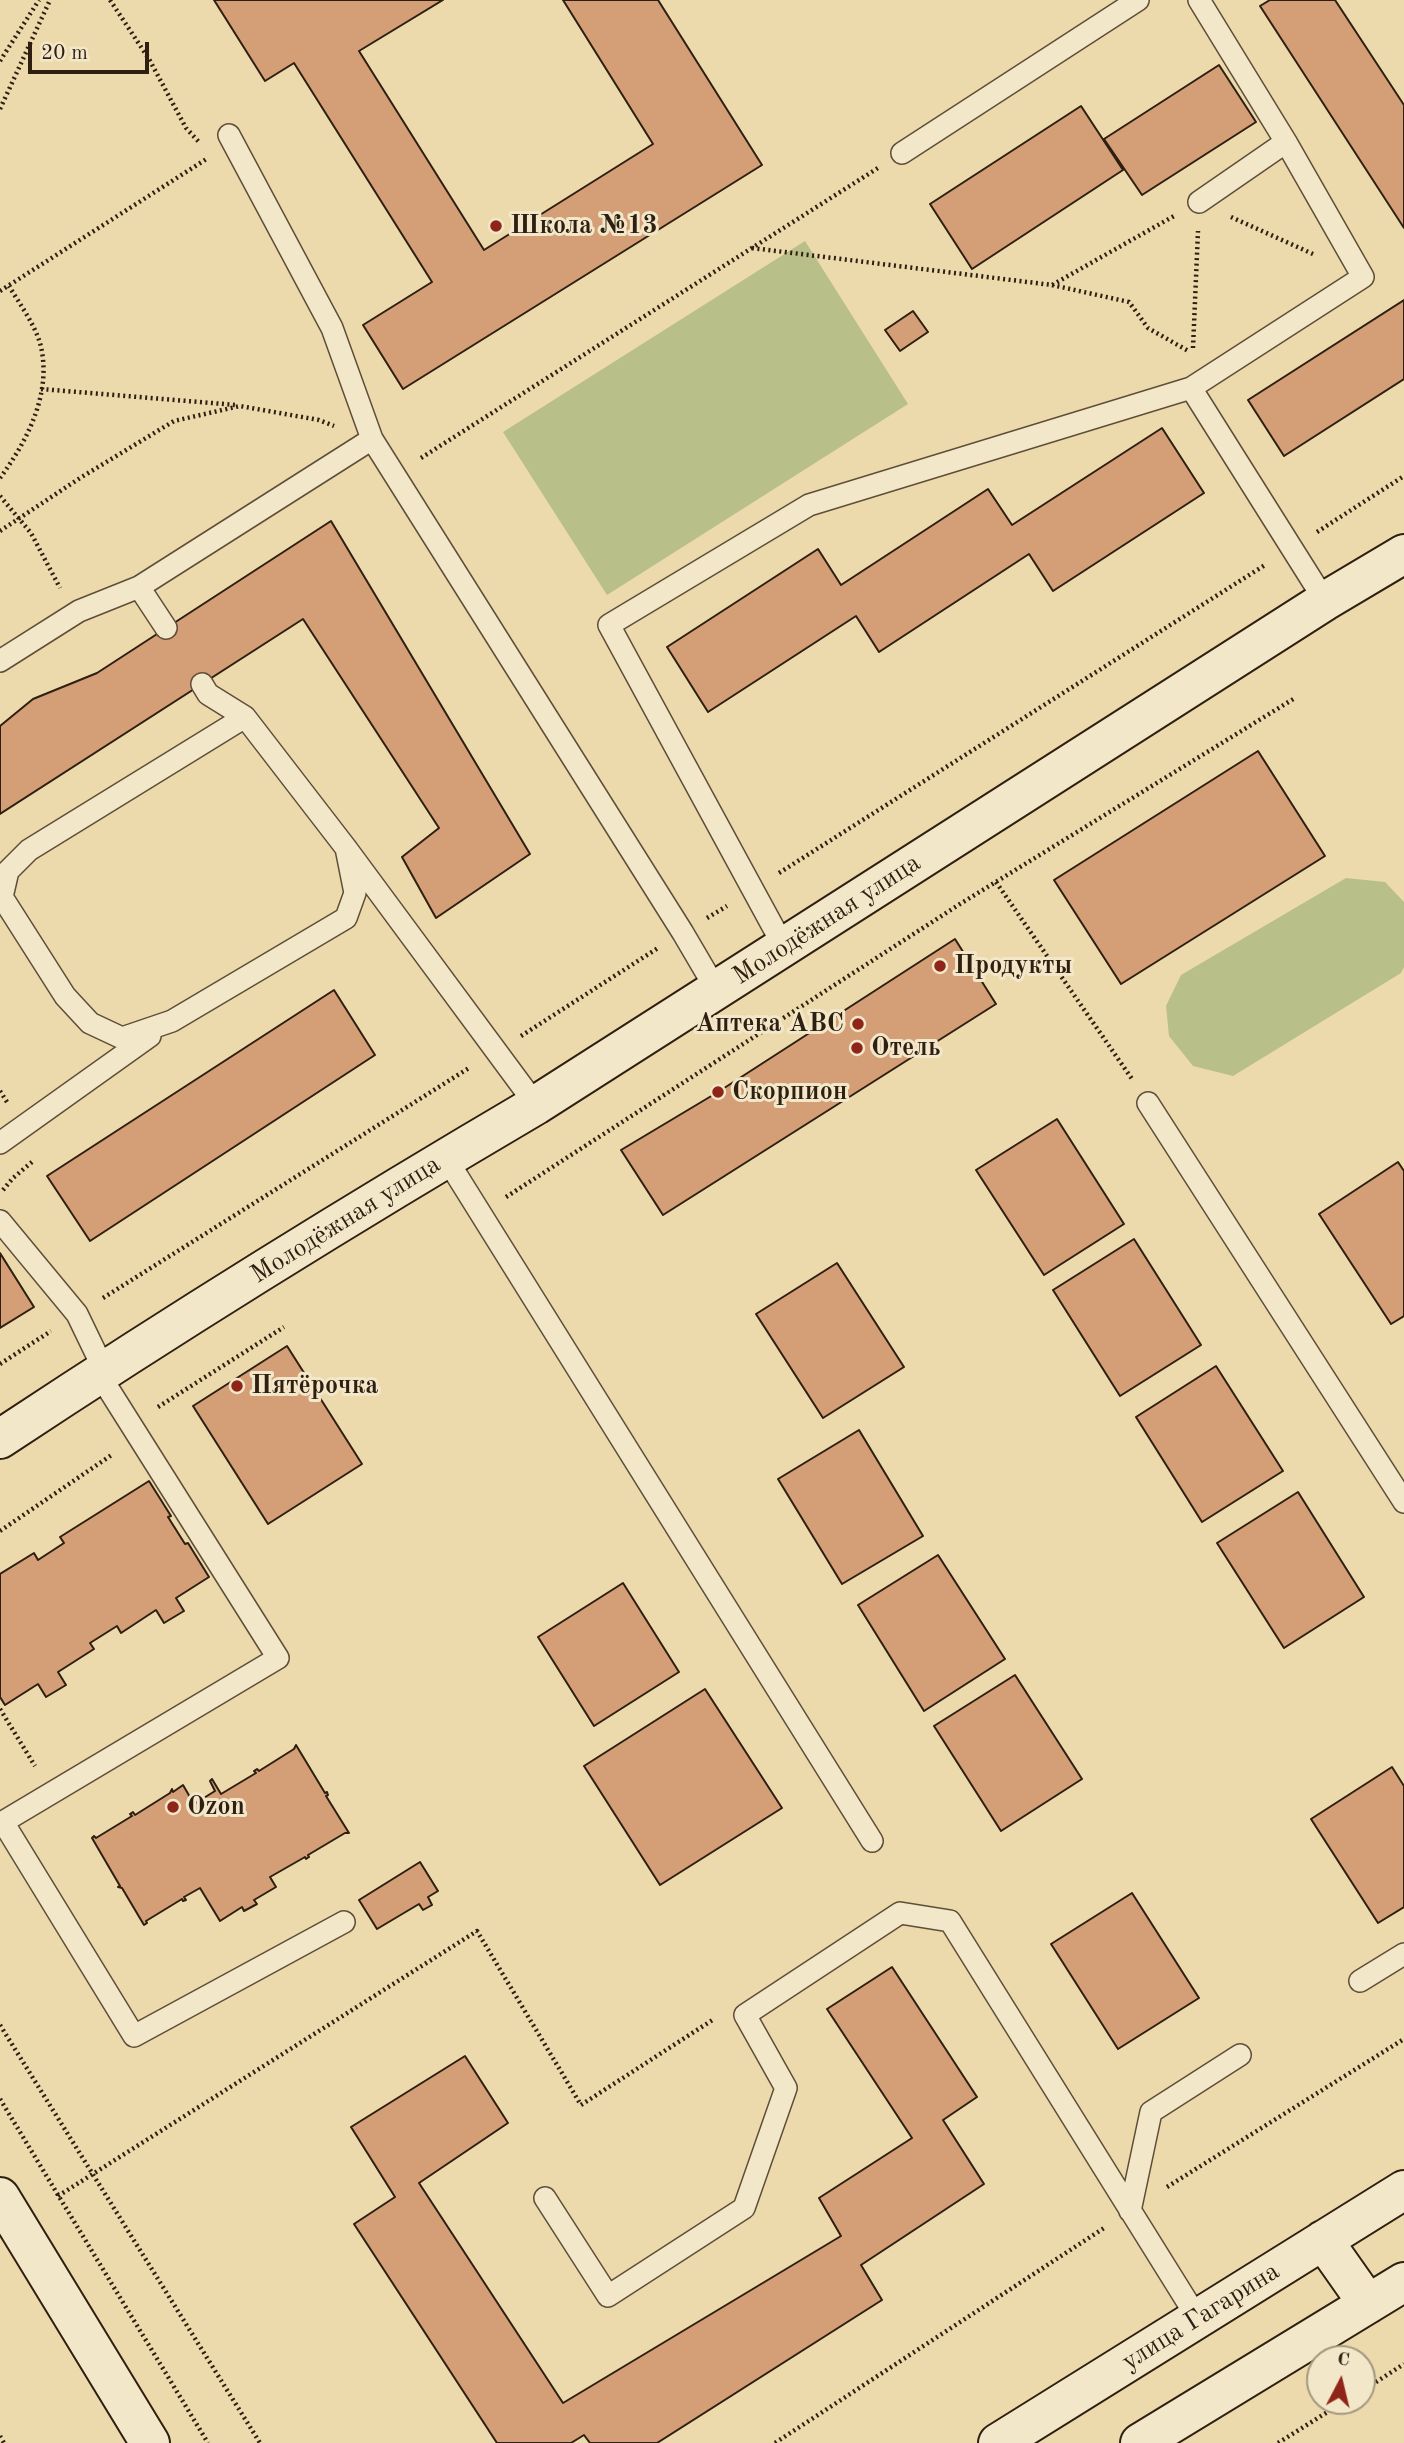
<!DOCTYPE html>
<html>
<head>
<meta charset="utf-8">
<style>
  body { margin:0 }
  #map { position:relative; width:1404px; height:2443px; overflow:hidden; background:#ecdaad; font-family:"Old Standard TT",serif }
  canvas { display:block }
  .north { position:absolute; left:1306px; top:2345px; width:70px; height:70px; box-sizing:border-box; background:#f3e7ca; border:2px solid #a49780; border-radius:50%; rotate:7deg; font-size:19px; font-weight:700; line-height:28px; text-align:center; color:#2e1f11 }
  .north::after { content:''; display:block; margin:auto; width:24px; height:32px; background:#8f2418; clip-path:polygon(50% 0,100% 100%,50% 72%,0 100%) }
  .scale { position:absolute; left:28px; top:42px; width:121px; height:32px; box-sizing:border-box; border:4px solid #2e1f11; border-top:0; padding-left:9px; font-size:21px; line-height:24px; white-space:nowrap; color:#2e1f11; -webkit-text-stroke:5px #f3e7ca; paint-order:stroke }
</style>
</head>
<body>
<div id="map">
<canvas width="1404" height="2443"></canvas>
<div class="north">С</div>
<div class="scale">20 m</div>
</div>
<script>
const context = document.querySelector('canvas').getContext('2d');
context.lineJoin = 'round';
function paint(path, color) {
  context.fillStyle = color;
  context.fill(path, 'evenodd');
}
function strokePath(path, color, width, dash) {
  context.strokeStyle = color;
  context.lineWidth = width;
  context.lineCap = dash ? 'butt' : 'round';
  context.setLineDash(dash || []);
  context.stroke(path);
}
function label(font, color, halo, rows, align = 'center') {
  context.font = font + ' "Old Standard TT",serif';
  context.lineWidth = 6;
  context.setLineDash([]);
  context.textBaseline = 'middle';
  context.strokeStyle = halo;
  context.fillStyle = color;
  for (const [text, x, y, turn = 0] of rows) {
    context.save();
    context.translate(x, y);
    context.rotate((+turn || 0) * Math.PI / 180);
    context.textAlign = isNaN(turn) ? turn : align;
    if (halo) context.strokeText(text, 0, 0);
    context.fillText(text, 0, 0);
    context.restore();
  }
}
const green = new Path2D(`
  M805,241L908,404L607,595L503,432Z
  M1346,878L1385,882L1404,902V967L1401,973L1233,1076L1193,1066L1169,1036L1166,1006L1181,975Z`);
const building = new Path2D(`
  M214,0H443L359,51L484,250L653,144L563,0H658L762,165L403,389L363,325L432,282L294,63L265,81Z
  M1270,0H1335L1404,105V228L1260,6Z
  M1219,65L1256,122L1142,195L1104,139Z
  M1081,106L1123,170L972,269L930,204Z
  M1404,300V379L1284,456L1248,400Z
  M913,311L928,332L900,351L885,330Z
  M1162,428L1204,493L1053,591L1029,554L879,652L856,616L708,712L667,647L818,549L841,585L988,489L1012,525Z
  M331,521L530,854L436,918L402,857L439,828L303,619L0,814V726L33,699L97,673Z
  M1258,751L1325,856L1121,984L1054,880Z
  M955,939L996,1004L663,1215L621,1150L718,1092Z
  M334,990L375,1055L90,1241L47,1176Z
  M1057,1119L1124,1224L1044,1275L976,1170Z
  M1398,1162L1404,1171V1316L1391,1324L1319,1214Z
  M1134,1239L1201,1345L1120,1396L1053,1290Z
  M0,1253L34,1307L0,1328Z
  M837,1263L904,1367L823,1418L756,1314Z
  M287,1346L362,1464L268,1524L193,1406Z
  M1216,1366L1283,1471L1202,1522L1136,1417Z
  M859,1430L923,1536L842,1584L778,1479Z
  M149,1481L171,1516L168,1517L185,1544L188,1543L209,1577L176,1598L184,1611L164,1623L156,1610L121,1633L117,1626L90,1643L94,1649L58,1672L66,1685L46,1697L38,1684L5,1705L0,1697V1574L34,1553L38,1560L64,1543L60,1537Z
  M1298,1492L1364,1597L1284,1648L1217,1543Z
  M938,1555L1005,1659L924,1711L858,1605Z
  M623,1583L679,1672L594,1726L538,1637Z
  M1015,1675L1082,1779L1001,1831L934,1726Z
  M705,1689L782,1808L660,1885L584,1766Z
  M296,1745L325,1793L327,1792L328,1795L326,1796L349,1833H345L308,1855L309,1857L306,1859L305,1857L270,1877L276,1887L254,1900L257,1904L244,1911L242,1907L220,1921L200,1888L184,1897L186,1900L183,1901L182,1899L146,1921L147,1923L144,1925L122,1888L118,1887L120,1886L92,1838L94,1836L96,1838L132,1816L130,1814L133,1812L135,1815L170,1793L172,1789L173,1792L183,1785L194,1804L215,1791L210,1781L212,1779L221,1794L256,1773L254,1771L257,1769L259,1771L294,1749Z
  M1392,1767L1404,1786V1907L1378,1923L1311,1819Z
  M420,1862L438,1891L428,1897L432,1905L423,1910L419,1904L377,1929L359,1900Z
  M1132,1893L1199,1998L1118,2049L1051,1944Z
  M892,1967L977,2097L943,2120L984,2184L861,2265L882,2300L657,2443H590L584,2435L571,2443H497L354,2224L395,2197L351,2127L465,2056L508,2123L419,2183L563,2403L841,2236L819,2198L912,2138L827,2009Z`);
const path = new Path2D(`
  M110,0L149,59L186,128L199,142
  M0,61L39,0
  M0,109L50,0
  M1231,217L1313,254
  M752,248L1052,285L1174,216
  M1052,285L1129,302L1148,328L1190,352
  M0,291L208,158
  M1193,348L1198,231
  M41,389L236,405
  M421,458L878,168
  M0,478C28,440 53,391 40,343C34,323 19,303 9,286
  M0,496L31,533L60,588
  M0,531L80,478L174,421L240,406L319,420L334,426
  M1317,532L1404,476
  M779,873L1265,565
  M996,882L1132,1079
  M707,918L727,906
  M521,1036L658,948
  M0,1091L7,1102
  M3,1190L13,1178L32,1162
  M506,1197L960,904L1295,698
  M103,1298L469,1068
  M0,1364L51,1331
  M158,1407L284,1327
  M0,1531L113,1454
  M0,1709L35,1766
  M0,2025L260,2443
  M0,2099L208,2443
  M1167,2187L1404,2039
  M58,2196L477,1931L581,2105L714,2019
  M1362,2391L1404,2364
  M0,2436L4,2443
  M775,2443L1104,2228
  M1278,2443L1345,2401`);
const lane = new Path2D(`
  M229,135L332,328L372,439L683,933L717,991
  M902,153L1138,0
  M1199,202L1286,142
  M1191,388L1325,601
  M139,587L166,628
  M0,661L79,611L139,587L372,439
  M202,684L208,694L245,717L346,848L536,1105
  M245,717L29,850L8,871L2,897L65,996L90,1023L122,1038L172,1021L346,918L355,893L346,848
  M784,947L609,625L809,505L1191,388L1363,277L1286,142L1199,0
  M1148,1103L1404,1502
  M0,1143L150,1036
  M446,1158L872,1841
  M0,1221L77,1314L104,1370
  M99,1374L278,1658L3,1822L134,2036L344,1922
  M1360,1981L1404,1954
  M545,2198L608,2296L744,2208L786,2088L745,2015L900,1913L950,1921L1198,2319
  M1130,2211L1151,2112L1240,2055`);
const secondary = new Path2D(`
  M0,1439C175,1323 354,1212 536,1105L1325,601L1404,554
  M0,2197L150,2443
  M1323,2240L1368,2304
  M998,2443L1404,2190
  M1140,2443L1404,2282`);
const markers = [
  [496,226,7,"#8f2418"],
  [940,966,7,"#8f2418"],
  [858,1024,7,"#8f2418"],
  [857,1048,7,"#8f2418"],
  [718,1092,7,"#8f2418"],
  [237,1386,7,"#8f2418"],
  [173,1807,7,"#8f2418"]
];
const poiNames = [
  ["Школа №13",510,226],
  ["Продукты",954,966],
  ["Аптека АВС",844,1024,"right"],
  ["Отель",871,1048],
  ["Скорпион",732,1092],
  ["Пятёрочка",251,1386],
  ["Ozon",187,1807]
];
const streetNames = [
  ["Молодёжная улица",827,920,-33],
  ["Молодёжная улица",346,1220,-32],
  ["улица Гагарина",1201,2317,-32]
];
paint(green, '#b8bf89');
paint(building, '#d49e77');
strokePath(building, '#2e1f11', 2);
strokePath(lane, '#5e4e38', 24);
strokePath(secondary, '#2e1f11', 42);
strokePath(path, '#2e1f11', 4.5, [2, 3.5]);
strokePath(lane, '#f3e7ca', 21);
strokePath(secondary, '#f3e7ca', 38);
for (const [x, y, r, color] of markers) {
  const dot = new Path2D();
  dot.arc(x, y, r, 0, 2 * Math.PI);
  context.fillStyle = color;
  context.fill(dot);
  strokePath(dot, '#f3e7ca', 2.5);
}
label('bold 26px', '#2e1f11', '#f3e7ca', poiNames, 'left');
label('26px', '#2e1f11', '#f3e7ca', streetNames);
</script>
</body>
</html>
